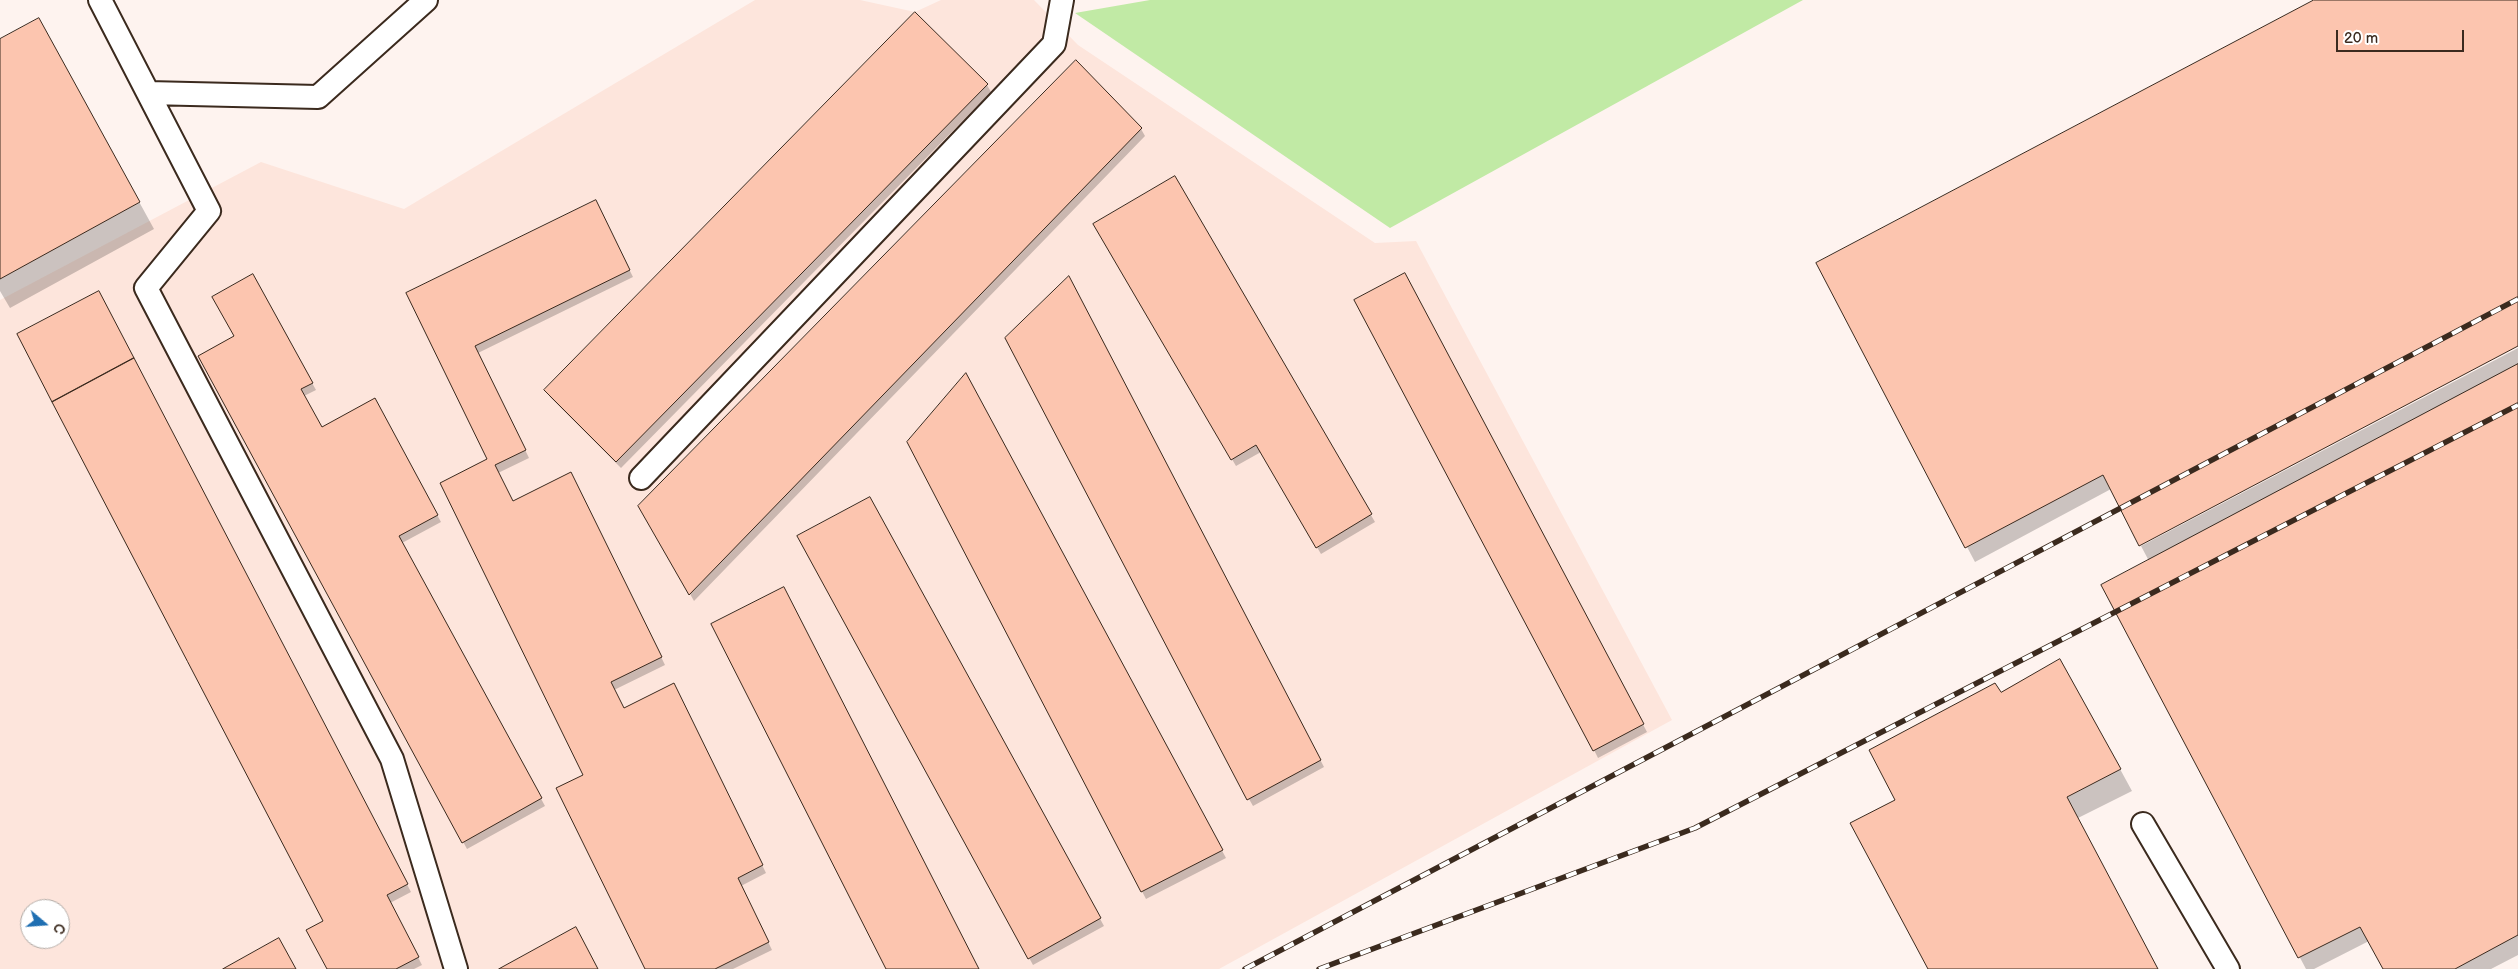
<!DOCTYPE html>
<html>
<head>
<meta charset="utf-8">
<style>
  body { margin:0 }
  #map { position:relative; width:2518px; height:969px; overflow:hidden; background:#fef3ef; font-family:"Balsamiq Sans",sans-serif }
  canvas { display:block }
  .north { position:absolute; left:20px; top:899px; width:50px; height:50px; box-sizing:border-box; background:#fff; border:1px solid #b1aaa5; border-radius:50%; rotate:108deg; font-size:14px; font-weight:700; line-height:20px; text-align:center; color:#3b2a1e }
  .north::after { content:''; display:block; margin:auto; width:18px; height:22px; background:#1f6fb2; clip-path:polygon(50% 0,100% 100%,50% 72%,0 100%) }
  .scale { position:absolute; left:2336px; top:30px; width:128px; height:22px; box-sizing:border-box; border:2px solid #3b2a1e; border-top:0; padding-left:6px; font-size:15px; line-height:18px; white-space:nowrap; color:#3b2a1e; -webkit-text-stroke:4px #fff; paint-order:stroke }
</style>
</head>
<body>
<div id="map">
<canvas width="2518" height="969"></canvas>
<div class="north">С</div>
<div class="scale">20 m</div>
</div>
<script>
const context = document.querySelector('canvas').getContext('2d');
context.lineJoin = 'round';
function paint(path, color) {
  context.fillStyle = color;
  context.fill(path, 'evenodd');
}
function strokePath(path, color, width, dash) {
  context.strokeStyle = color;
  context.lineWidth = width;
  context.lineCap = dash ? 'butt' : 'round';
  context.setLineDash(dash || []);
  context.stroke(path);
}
const built = new Path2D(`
  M755,0H860L915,12L941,0H1034L1078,45L1375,243L1416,241L1672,720L1219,969H0V300L261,162L404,209ZM30,909H60V939H30Z`);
const green = new Path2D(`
  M1150,0H1803L1390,228L1075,13Z`);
const shadow = new Path2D(`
  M2317,0H2518V345L2111,489L1975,562L1817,264Z
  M0,40L53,45L154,229L10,308L0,291Z
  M987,85L991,92L621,468L550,397L546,390Z
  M1141,129L1145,136L694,601L640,506Z
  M1174,178L1375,522L1321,554L1261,452L1236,466L1094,225Z
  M599,209L633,277L478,353L529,458L498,473L513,502L575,481L665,665L614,690L624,709L677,692L766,873L741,886L772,950L733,969H646L488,460L407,294Z
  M253,276L316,390L304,396L322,428L374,400L441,522L402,543L545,806L467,849L200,357L236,337Z
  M1409,282L1647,732L1598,758L1594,750Z
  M1073,285L1324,767L1253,806L1249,799Z
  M99,293L411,892L390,903L422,965L414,969H328L325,922Z
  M2518,348V955L2491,969H2385L2369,941L2314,969H2306L2103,586L2149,561L2141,546Z
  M966,376L1226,858L1146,899L909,442Z
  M869,499L1104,926L1033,965L798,537Z
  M2072,681L2132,791L2078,818L2158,969H1930L1897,800L2000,694Z`);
const building = new Path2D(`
  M2314,0H2518V346L2139,546L2103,475L1965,548L1816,263Z
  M915,12L988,84L616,462L544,390Z
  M39,18L140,202L0,279V39Z
  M1076,60L1142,128L689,595L638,506Z
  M1175,176L1372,514L1316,548L1256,445L1231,460L1093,224Z
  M596,200L630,270L475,346L526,450L495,465L513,501L571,472L662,657L611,682L624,708L674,683L763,865L738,878L769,942L715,969H645L556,788L583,775L440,483L487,459L406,293Z
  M1405,273L1644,724L1593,751L1354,300Z
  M253,274L313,383L301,389L322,427L375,398L438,515L399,536L542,798L462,843L198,356L234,336L212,297Z
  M1069,276L1321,760L1247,800L1005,338Z
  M99,291L134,358L52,402L17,334Z
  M134,358L408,884L387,895L419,957L396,969H327L306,930L323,921L52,402Z
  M2518,364V935L2455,969H2383L2360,927L2298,958L2101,585Z
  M966,373L1223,850L1141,892L907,442Z
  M870,497L1101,918L1028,959L797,536Z
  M784,587L979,969H886L711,624Z
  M2060,659L2121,769L2067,797L2158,969H1928L1850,823L1895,800L1869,750L1995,683L2001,692Z
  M576,927L598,969H499Z
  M279,938L296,969H223Z`);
const service = new Path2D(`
  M100,0L209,211L146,288L392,759L456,969
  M148,93L318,97L426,0
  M641,478L1054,44L1062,0
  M2143,824L2228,969`);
const rail = new Path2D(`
  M1245,969L2518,299
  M1319,969L1695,828L2518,405`);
paint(built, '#fde5dc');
paint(green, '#c1eaa5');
paint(shadow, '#0003');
paint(building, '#fcc5af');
strokePath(building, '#3b2a1e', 1);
strokePath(service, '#3b2a1e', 26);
strokePath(service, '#fff', 22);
strokePath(rail, '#3b2a1e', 5.5);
strokePath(rail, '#fff', 4, [11]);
</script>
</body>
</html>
